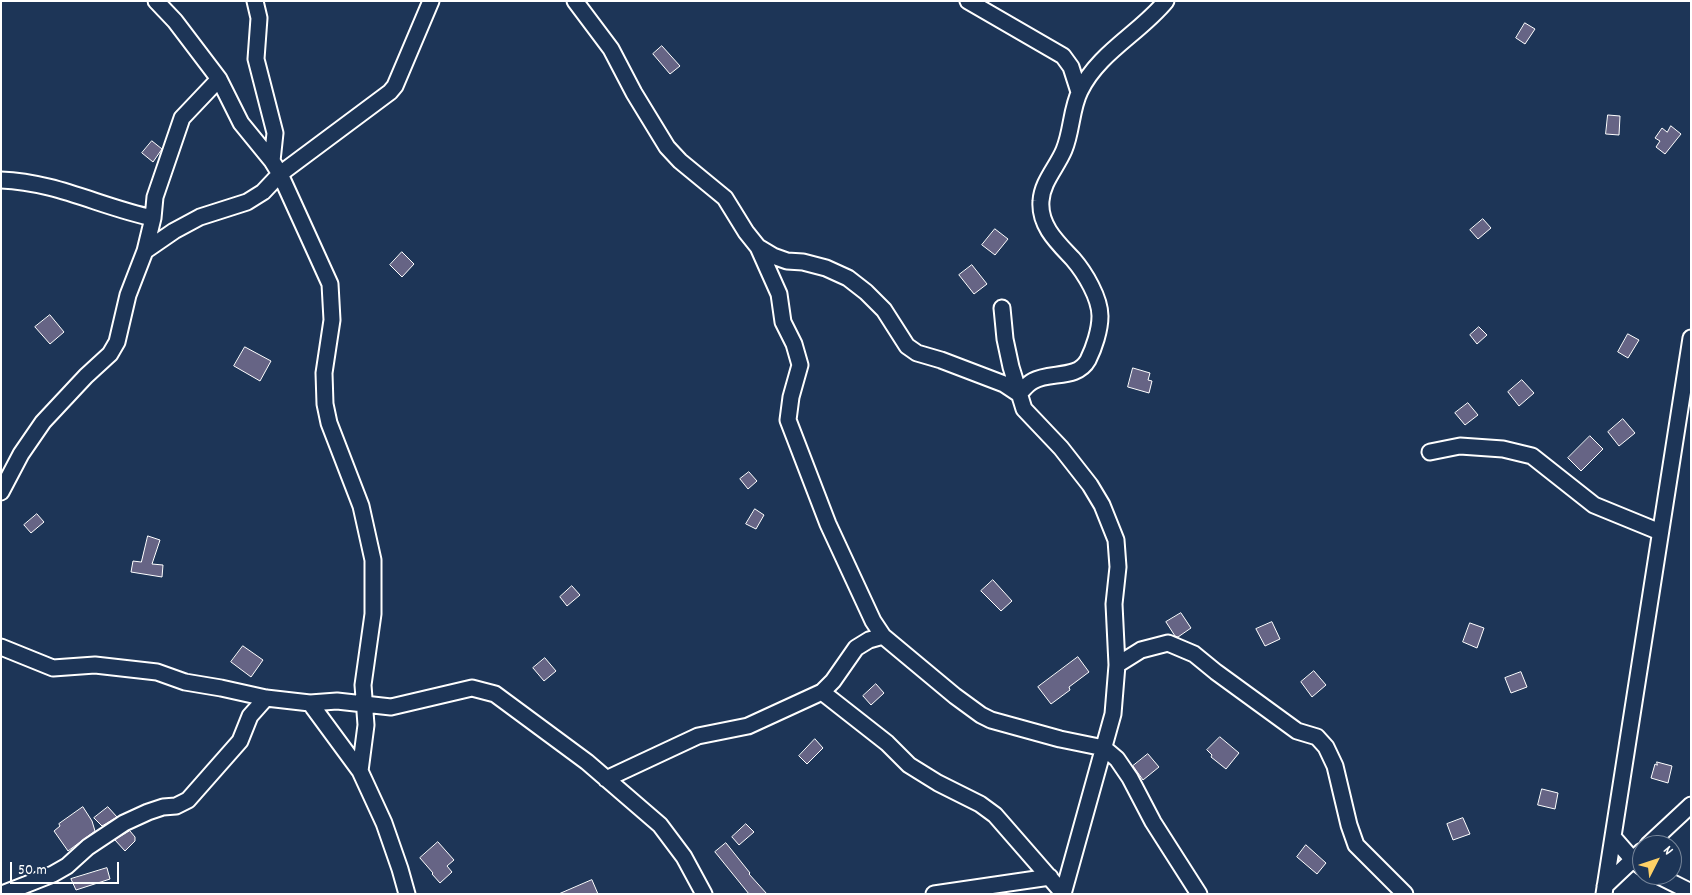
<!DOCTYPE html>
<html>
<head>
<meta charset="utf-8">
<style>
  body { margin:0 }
  #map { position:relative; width:1692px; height:895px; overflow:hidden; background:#1d3557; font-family:Dekko,sans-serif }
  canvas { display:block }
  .frame { position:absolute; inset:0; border:2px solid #fff; pointer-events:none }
  .north { position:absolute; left:1632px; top:835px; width:50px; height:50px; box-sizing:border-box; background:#1d3557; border:1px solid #77869a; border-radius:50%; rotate:49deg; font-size:14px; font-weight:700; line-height:20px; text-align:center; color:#fff }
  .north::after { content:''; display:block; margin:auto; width:18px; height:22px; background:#ffd166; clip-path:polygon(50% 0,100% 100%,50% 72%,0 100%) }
  .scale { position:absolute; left:10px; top:862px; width:109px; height:22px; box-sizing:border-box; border:2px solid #fff; border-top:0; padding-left:6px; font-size:15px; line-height:18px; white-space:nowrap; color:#fff; -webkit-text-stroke:4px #1d3557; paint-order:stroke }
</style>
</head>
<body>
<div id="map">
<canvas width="1692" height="895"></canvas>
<div class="frame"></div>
<div class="north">N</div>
<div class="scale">50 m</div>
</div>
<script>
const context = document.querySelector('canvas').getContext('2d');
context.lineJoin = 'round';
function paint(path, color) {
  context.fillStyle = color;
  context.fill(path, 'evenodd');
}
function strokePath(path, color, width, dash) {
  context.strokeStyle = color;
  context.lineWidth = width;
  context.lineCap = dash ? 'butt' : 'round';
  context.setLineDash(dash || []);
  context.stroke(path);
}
const building = new Path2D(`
  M1525,23L1535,29L1525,44L1516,38Z
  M662,46L680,66L670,74L653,54Z
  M1608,115L1620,116L1619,135L1606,134Z
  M1671,126L1681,134L1665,154L1656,147L1660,141L1655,138L1662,128L1667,132Z
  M152,141L162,149L153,162L142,153Z
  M1483,219L1491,228L1478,239L1470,230Z
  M995,229L1008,239L995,255L982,245Z
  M402,252L414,264L402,277L390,265Z
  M972,265L987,284L974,294L959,275Z
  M50,315L64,332L50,344L35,327Z
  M1479,327L1487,335L1477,344L1470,335Z
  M1628,334L1639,340L1628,358L1618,352Z
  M245,347L271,361L260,381L234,366Z
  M1133,368L1150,373L1148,380L1152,381L1149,393L1128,387Z
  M1522,380L1534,393L1519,406L1508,392Z
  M1468,403L1478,415L1465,425L1455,413Z
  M1623,419L1635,433L1619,446L1608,432Z
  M1590,436L1603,449L1581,471L1568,458Z
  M749,472L757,481L748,489L740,479Z
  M755,509L764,515L756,529L746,524Z
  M37,514L44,522L31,533L24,525Z
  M148,536L160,540L152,564L163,565L162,577L131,572L133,561L141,562Z
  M993,580L1012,601L1001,611L981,591Z
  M572,586L580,595L567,606L560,597Z
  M1181,613L1191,628L1178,637L1175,636L1166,622Z
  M1272,622L1280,639L1265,646L1256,629Z
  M1470,623L1484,628L1477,648L1463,642Z
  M243,646L263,660L251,677L231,662Z
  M1078,657L1089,672L1069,687L1070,690L1051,704L1038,687Z
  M545,658L556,671L544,681L533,668Z
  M1314,671L1326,685L1312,697L1301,682Z
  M1521,672L1527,687L1511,693L1505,678Z
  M876,684L884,693L871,705L863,696Z
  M1220,737L1239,753L1226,769L1211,757L1212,755L1207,750Z
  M815,739L823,748L807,764L799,756Z
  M1148,754L1159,767L1143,780L1133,766Z
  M1657,762L1672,766L1668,783L1651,778L1655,764L1657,765Z
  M1542,789L1558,793L1555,809L1538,805Z
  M83,807L92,821L95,831L68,851L54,831L60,826L59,824Z
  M108,807L117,817L102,826L94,818Z
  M1463,818L1470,834L1453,840L1447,824Z
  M746,824L754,832L739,845L732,837Z
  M130,831L135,837V841L125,851L115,840Z
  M438,842L454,860L447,866L452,872L440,883L432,874L433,873L420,858Z
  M726,843L750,873L749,874L767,894H749L715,852Z
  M1306,845L1326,863L1317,874L1297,857Z
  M107,868L110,879L76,890L71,879Z
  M592,880L598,894H559Z`);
const street = new Path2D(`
  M156,1L175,21L219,79L241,123L272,161L280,174L330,284L332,320L324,373L325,404L329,423L361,506L373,560V614L363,685L366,725L360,771
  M255,1L259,18L256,59L275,133L272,161
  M575,1L611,49L634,93L667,147L680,161L725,198L746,232L758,247L773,256L787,261L803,262L826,268L848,278L866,292L884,310L907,346L917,353L941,360L1004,384L1019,394C1024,389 1027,384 1033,381C1050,371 1077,380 1088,360C1094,348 1100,330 1100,316C1100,298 1085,273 1073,259C1058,243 1039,226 1041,201C1042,182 1057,167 1064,150C1072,131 1071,109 1080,91C1098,53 1140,33 1166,1
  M968,1L1063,56L1071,67L1079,92
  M1,180C56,182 101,207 153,218
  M758,247L779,294L783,322L794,344L800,365L791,397L788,420L828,524L873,621L883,636L955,696L981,715L991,720L1060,739L1104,748L1117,759L1130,778L1153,822L1199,894
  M145,251L174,231L200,217L247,202L263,192L280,174L390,92L395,86L431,1
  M1002,308L1005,339L1011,367L1024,409L1061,448L1090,485L1102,505L1116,540L1118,567L1114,604L1117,665L1113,714L1063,894
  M1430,452L1460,446L1503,449L1532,456L1594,505L1660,532
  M1,492L21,454L43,422L86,376L110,354L117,342L128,295L145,251L153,218L155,197L182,118L219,79
  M1,647L53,668L95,665L157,672L185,682L221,688L266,698L310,703L337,701L391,707L472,688L495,694L587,762L660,825L684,857L704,894
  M1117,665L1141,650L1168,643L1194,654L1216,672L1297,731L1317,737L1326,747L1335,766L1349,825L1356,845L1405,894
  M822,692L887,743L909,765L938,783L980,804L995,815L1063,893
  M310,703L360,771L384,823L400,869L407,894
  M606,779L698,736L748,726L822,692L833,681L856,648L869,640L883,636
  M1613,837L1633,860L1642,867
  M1648,845L1691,805
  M1657,875L1691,892
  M1605,886L1642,851
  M2,894L53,874L67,866L88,847L124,823L148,812L163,807L176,806L188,800L240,741L250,716L266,698
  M934,894L1050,877
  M1604,894L1691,338`);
paint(building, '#666485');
strokePath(building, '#fff', 1);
strokePath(street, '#fff', 19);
strokePath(street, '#1d3557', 15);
</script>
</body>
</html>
